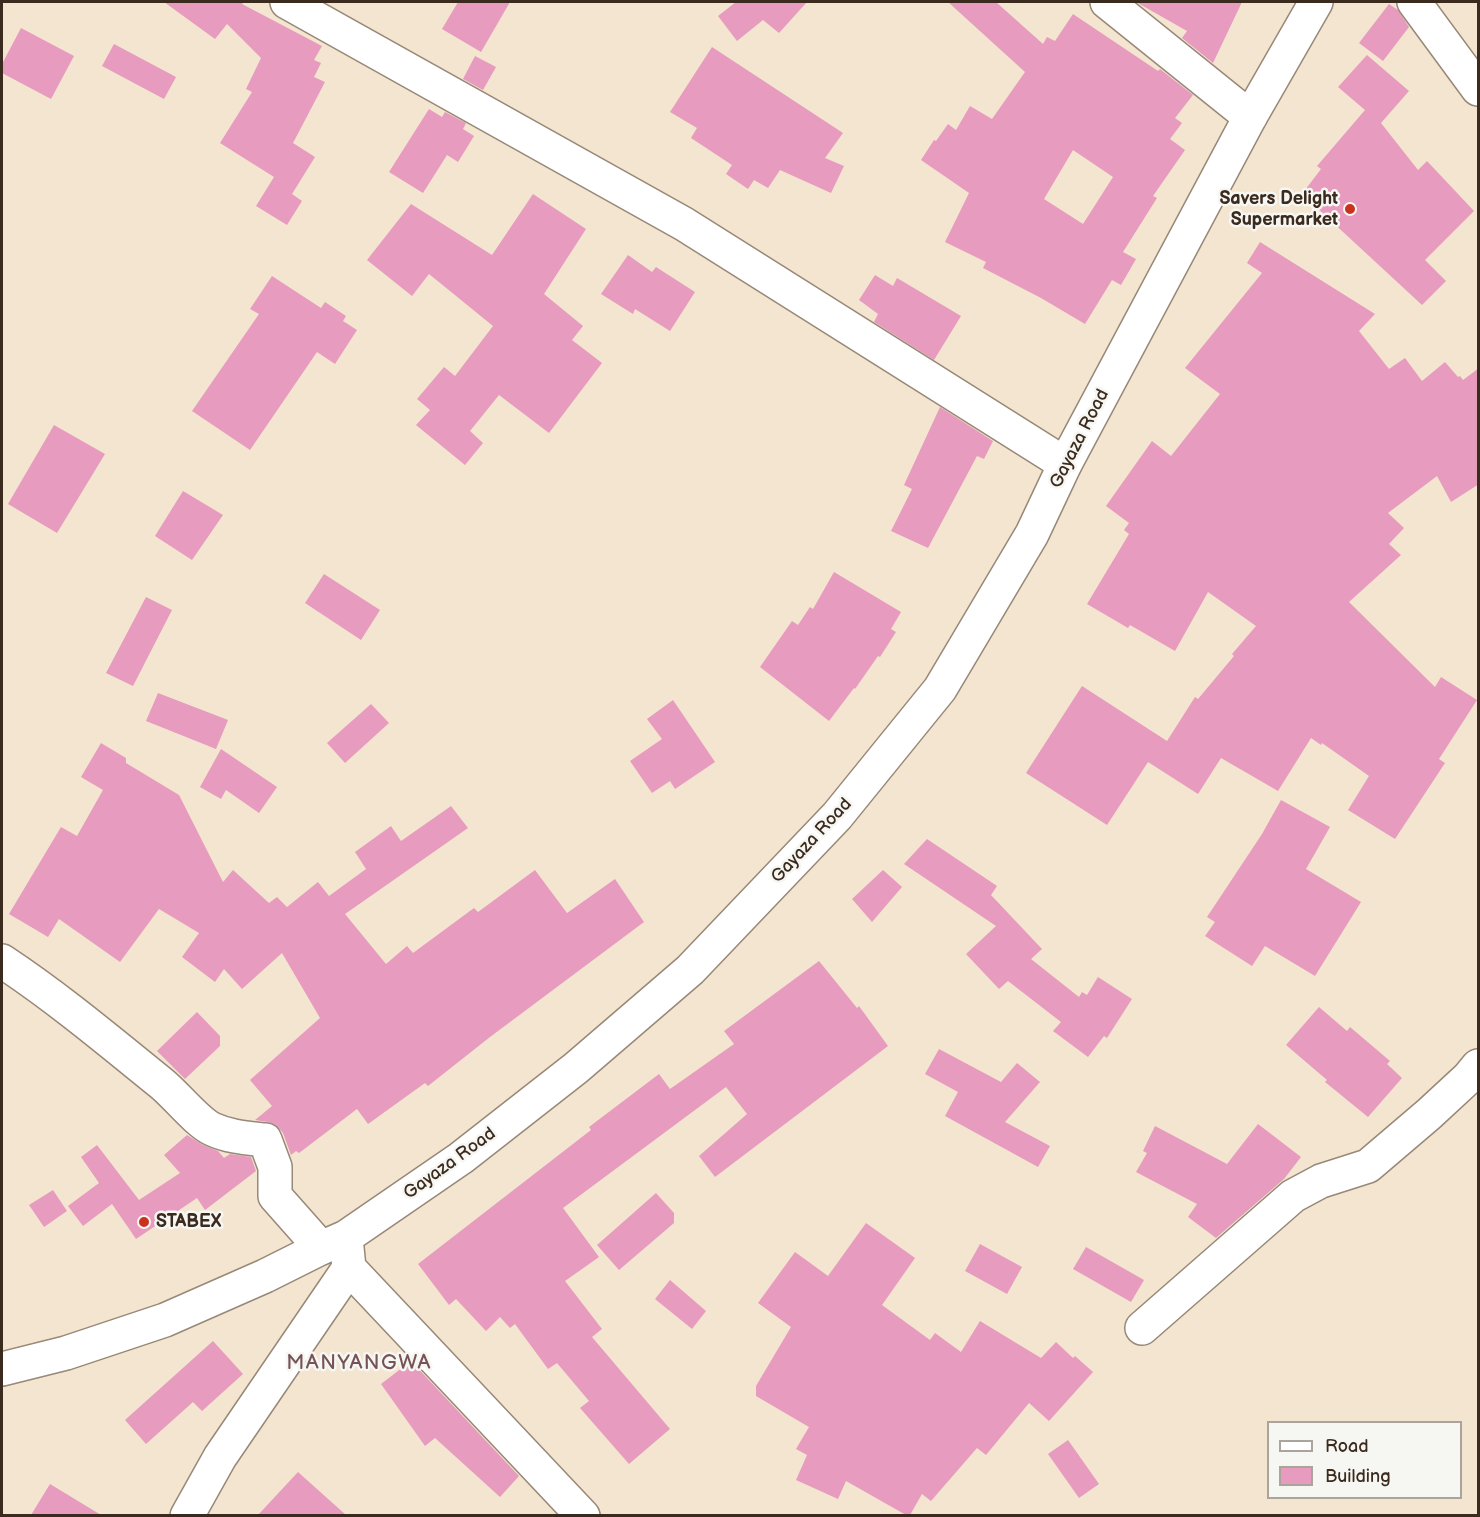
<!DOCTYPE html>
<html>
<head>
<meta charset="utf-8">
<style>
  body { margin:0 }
  #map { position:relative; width:1480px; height:1517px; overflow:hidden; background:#f3e5d0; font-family:"Balsamiq Sans",sans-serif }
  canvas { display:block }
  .frame { position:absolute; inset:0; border:3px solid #3b2a1e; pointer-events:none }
  .legend { position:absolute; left:1267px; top:1421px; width:195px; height:78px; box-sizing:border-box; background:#f6f6f2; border:2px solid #aba49d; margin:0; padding:8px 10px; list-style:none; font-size:18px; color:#3b2a1e }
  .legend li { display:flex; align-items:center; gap:12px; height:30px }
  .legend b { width:30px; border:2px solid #aba49d }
</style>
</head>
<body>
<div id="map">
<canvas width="1480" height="1517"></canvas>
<div class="frame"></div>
<ul class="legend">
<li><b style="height:8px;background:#fff"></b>Road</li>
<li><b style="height:16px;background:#e79bbe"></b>Building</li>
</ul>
</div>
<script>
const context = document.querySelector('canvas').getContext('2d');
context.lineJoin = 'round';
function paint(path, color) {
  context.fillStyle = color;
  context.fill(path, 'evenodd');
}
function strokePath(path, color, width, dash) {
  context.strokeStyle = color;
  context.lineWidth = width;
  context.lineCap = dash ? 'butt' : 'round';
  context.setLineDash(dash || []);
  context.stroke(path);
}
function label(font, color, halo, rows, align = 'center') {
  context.font = font + ' "Balsamiq Sans",sans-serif';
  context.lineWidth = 5;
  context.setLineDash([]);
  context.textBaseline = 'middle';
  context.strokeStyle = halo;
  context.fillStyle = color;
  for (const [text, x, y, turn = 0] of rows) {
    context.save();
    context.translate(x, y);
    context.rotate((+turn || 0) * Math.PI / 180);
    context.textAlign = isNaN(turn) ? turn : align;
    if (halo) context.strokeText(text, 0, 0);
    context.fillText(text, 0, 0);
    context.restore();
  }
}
const building = new Path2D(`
  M164,2H244L242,4L322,46L314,60L321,63L314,77L325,82L293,143L315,157L292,194L302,201L287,225L256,206L274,177L220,143L252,92L246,89L261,58L227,24L215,39Z
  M458,2H510L481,52L442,29Z
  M736,2H807L779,33L763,20L737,41L718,16Z
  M948,2H996L1043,44L1047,37L1055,41L1073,14L1158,71L1160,69L1193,95L1175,118L1182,123L1170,139L1185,150L1153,196L1157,198L1123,252L1136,259L1121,285L1112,280L1085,324L1041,298L983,268L986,262L945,242L969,193L921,160L934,140L936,141L948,124L956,130L970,106L992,119L1025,72ZM1073,150L1113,177L1083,224L1044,199Z
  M1136,2H1242L1213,63L1182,38L1187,31Z
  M1389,4L1398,10L1409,27L1383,61L1359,43Z
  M21,28L74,56L51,99L2,73V64Z
  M114,44L176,77L164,99L102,66Z
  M712,47L843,133L825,158L844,166L831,193L780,170L768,188L754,180L748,189L726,174L732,165L691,138L697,128L670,112Z
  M1367,55L1409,91L1381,123L1418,170L1427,161L1474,211L1425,260L1446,281L1422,305L1302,194L1321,169L1317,166L1365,110L1338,87Z
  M475,56L496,67L483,90L463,79Z
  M429,109L442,117L445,112L466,123L463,129L474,136L458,162L447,155L423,193L389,172Z
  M533,194L586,229L544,294L583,326L572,340L602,363L549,433L499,395L470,431L483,443L465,465L416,425L430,410L417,399L444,367L455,376L493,326L429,274L412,296L367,260L411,204L492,255Z
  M1260,242L1375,314L1359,331L1389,369L1405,358L1422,381L1445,362L1458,377L1460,376L1463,380L1479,368V484L1451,502L1437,476L1388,513L1404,528L1389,544L1401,555L1349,602L1435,687L1441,677L1477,700L1439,759L1445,763L1395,839L1348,810L1369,776L1322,743L1321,745L1311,738L1278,791L1221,758L1198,794L1148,762L1107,825L1026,773L1082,686L1167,741L1195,697L1198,699L1234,656L1232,654L1256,626L1208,592L1175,651L1130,625L1128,628L1087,604L1129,534L1124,530L1129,523L1106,506L1152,441L1171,456L1220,394L1185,368L1262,273L1247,263Z
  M628,255L652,272L656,267L695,292L670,331L635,309L633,314L601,294Z
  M875,275L893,286L897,278L961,316L934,360L874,322L878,314L859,300Z
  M272,276L321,308L325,302L346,316L343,321L357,330L335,364L317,352L250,450L192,411L259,314L250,309Z
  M940,407L993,441L984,459L977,456L928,548L891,531L912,489L904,485Z
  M54,425L105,454L57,533L8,504Z
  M183,491L223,515L192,560L155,536Z
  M834,572L901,612L891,629L896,632L880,657L878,656L855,689L854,688L829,721L760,667L792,621L798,625L810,607L813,609Z
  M324,574L380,610L361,640L305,603Z
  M146,597L172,610L133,686L106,673Z
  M158,693L228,720L216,749L146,721Z
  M673,700L715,762L675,789L670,781L652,793L630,761L662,739L647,719Z
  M371,704L389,723L345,763L327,743Z
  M101,743L126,758V763L179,795L223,882L233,870L269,903L277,897L287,907L318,882L329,896L366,869L355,852L391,826L401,841L451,806L468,828L345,914L386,964L407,946L413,953L474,908L478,912L535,870L567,913L615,879L644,922L490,1037L428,1086L425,1083L368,1124L357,1109L299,1153L296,1151L291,1155L283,1133L277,1126L268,1122L255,1120L272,1106L250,1080L320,1018L282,953L242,989L224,969L215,982L182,957L199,933L159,909L120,962L59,919L48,937L9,914L61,827L77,836L103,790L81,777Z
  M221,749L277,787L259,813L226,790L221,799L200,787Z
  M1281,800L1330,827L1306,869L1361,902L1315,976L1265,946L1252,966L1205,936L1215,922L1207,917L1262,834Z
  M927,839L997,886L991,895L1042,949L1031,959L1079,997L1082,992L1087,995L1098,977L1132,999L1107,1038L1104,1036L1088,1057L1053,1031L1061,1022L1008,981L999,989L966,954L996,926L904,864Z
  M883,870L902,887L872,922L852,899Z
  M819,961L857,1008L859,1006L888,1046L715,1177L699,1156L747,1114L726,1087L563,1208L599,1257L565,1281L602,1329L592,1337L670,1429L629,1464L580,1408L589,1401L557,1363L548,1369L515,1324L510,1328L500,1317L486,1331L456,1299L449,1305L418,1264L591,1130L589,1127L659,1074L670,1089L734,1044L724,1031Z
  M1319,1007L1347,1031L1350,1027L1390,1061L1387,1064L1402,1078L1368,1117L1325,1082L1327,1080L1286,1045Z
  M197,1012L220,1036V1046L185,1079L157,1051Z
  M939,1049L1001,1082L1017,1063L1040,1082L1005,1122L1050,1146L1038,1167L945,1116L958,1092L925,1074Z
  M1258,1124L1301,1157L1284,1179L1216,1238L1188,1217L1197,1204L1136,1172L1147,1153L1143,1151L1155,1126L1227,1164Z
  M187,1135L203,1145L218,1151L224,1158L230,1154L251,1157L256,1171L205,1210L197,1198L136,1239L112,1204L83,1226L68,1206L99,1183L81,1157L97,1145L139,1200L180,1173L164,1155Z
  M53,1190L67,1211L44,1227L29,1205Z
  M656,1193L674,1213V1223L619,1270L597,1245Z
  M866,1223L915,1258L882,1305L930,1340L935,1333L961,1352L980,1321L1041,1358L1056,1342L1073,1358L1075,1356L1093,1372L1049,1421L1029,1403L986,1455L977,1448L931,1501L922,1494L910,1515H906L846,1481L838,1499L796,1480L807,1455L796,1449L809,1427L756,1396V1386L791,1327L758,1303L795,1252L828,1276Z
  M980,1244L1022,1267L1007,1294L965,1271Z
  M1086,1247L1144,1280L1131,1302L1073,1269Z
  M670,1280L706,1311L692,1329L655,1299Z
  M213,1341L243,1374L202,1411L193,1402L146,1444L125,1420Z
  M411,1361L519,1476L500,1497L435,1438L425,1446L381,1384Z
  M1068,1440L1099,1484L1079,1498L1048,1454Z
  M298,1472L346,1515H258Z
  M50,1484L101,1515H31Z`);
const minor = new Path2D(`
  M287,2L684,224L1065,464
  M1107,2L1250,117
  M1414,2L1478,89
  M2,961C58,998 109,1041 161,1083C176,1095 197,1122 212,1129C229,1137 247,1138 265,1140L275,1167V1196L321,1248
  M349,1268L583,1516
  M1142,1328L1293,1196L1321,1181L1368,1166L1429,1114L1469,1077L1478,1066
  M187,1516L220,1457L349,1268L347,1248`);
const major = new Path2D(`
  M2,1369L66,1353L165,1320L265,1276L321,1248L346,1237L461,1158L576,1068L690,970L837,816L940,689L1032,534L1065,464L1250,117L1316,2`);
const markers = [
  [1350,209,6,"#c8321e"],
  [144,1222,6,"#c8321e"]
];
const poiNames = [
  ["Savers Delight",1338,199],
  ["Supermarket",1338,220],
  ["STABEX",156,1222,"left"]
];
const streetNames = [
  ["Gayaza Road",1080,439,-63],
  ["Gayaza Road",812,841,-47],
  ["Gayaza Road",450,1164,-36]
];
const quarterNames = [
  ["MANYANGWA",359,1364]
];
paint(building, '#e79bbe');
strokePath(minor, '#978877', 36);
strokePath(major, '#978877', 36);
strokePath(minor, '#fff', 33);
strokePath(major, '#fff', 33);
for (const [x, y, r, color] of markers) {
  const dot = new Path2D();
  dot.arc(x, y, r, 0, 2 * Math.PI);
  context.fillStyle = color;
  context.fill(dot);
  strokePath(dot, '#f6f6f2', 2);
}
label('bold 18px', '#3b2a1e', '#f6f6f2', poiNames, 'right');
label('18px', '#3b2a1e', '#f6f6f2', streetNames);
context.letterSpacing = '1.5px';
label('21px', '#775256', '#f6f6f2', quarterNames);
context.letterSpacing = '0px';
</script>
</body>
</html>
